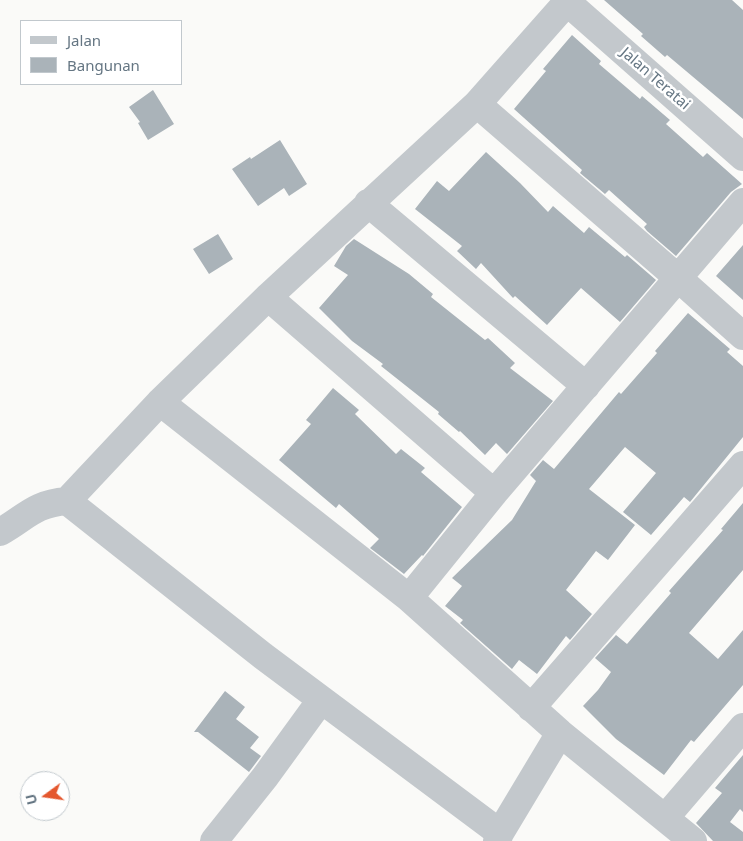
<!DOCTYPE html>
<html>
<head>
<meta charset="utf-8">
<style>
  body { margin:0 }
  #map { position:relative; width:743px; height:841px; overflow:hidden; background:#fafaf8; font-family:"Noto Sans",sans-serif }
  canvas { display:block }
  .legend { position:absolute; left:20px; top:20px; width:162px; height:65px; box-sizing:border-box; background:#fff; border:1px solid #c1c8cd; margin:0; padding:6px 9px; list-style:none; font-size:15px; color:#657683 }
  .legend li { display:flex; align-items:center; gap:10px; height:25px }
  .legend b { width:25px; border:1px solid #c1c8cd }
  .north { position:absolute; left:20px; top:771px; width:50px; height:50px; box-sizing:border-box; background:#fff; border:1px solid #c1c8cd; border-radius:50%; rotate:256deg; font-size:14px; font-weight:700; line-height:20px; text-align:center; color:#657683 }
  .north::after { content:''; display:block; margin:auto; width:18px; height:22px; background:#e4572e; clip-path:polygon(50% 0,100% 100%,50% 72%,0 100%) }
</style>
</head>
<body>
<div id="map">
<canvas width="743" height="841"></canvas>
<ul class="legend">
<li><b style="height:6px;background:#c3c8cc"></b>Jalan</li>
<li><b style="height:14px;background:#aab3b9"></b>Bangunan</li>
</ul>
<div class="north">U</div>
</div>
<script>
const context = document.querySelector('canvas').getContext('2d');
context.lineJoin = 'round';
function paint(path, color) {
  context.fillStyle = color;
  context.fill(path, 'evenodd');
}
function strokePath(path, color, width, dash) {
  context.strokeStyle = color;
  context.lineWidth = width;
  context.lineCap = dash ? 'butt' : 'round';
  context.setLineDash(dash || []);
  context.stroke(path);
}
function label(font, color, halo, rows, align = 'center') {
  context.font = font + ' "Noto Sans",sans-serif';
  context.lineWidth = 5;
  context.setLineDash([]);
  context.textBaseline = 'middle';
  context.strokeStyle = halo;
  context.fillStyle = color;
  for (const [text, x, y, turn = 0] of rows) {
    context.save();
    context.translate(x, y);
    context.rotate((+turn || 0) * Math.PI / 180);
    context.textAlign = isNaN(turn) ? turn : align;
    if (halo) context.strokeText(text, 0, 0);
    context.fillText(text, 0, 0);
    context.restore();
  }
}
const building = new Path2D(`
  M604,0H732L743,10V119L667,55L665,57L641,36L643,34Z
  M572,35L601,61L599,64L640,99L642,96L670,120L666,124L703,157L707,153L742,184L731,192L676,256L647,231L644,227L647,224L609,190L605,194L580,173L582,170L514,109L546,71L543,69Z
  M153,90L174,124L148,140L138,123L140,122L129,107Z
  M280,140L307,184L289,196L284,188L258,206L232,169L250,157L251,159Z
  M486,152L520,183L548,212L553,206L584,233L589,227L625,257L627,255L656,280L620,322L581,288L547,325L515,296L513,298L481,263L476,269L457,251L462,246L415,209L437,181L449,191Z
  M218,234L233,259L209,274L193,249Z
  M354,239L409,274L433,294L431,297L485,340L488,338L515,363L510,368L553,401L507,454L496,443L485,455L460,431L459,432L438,414L439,412L381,366L383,364L352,341L319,308L348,275L334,266L346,246Z
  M743,245V300L716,276Z
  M688,313L730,349L727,352L743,366V437L690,502L684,497L651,535L623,512L656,473L625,447L589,489L635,525L608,560L596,551L566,590L592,614L570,640L566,636L537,674L519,660L512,669L460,623L463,620L445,606L462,586L452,578L512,520L536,481L530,475L543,460L554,469L619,392L621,394L657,353L655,351Z
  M333,388L359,410L355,414L396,454L401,449L425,468L421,472L462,507L423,556L422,555L404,574L370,548L379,539L339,504L336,508L279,460L311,424L306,420Z
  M743,503V570L689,633L718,659L743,630V685L694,742L691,740L664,775L616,739L583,706L598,690L611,672L595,658L616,635L627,644L671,593L669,591L723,530L721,529Z
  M225,691L245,707L236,719L259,737L250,748L261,756L249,772L198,732H194Z
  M743,755V812L740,809L730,822L743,832V841H713L696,823L722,793L715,788Z`);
const street = new Path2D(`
  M567,2L743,157
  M477,104L678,278L743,336
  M368,203L586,386
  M268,297L494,493
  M160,402L409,598L560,733L693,841
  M67,501L263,656L500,833
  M0,532C27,517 33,504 67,501L160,402L268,297L477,104L569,0
  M409,598L494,493L743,202
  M531,708L743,465
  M665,818L743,727
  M214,841L265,777L321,700
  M497,841L500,833L560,733`);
const streetNames = [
  ["Jalan Teratai",655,79,41]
];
paint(building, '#aab3b9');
strokePath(street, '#c3c8cc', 28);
label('15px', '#657683', '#fff', streetNames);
</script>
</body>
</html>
